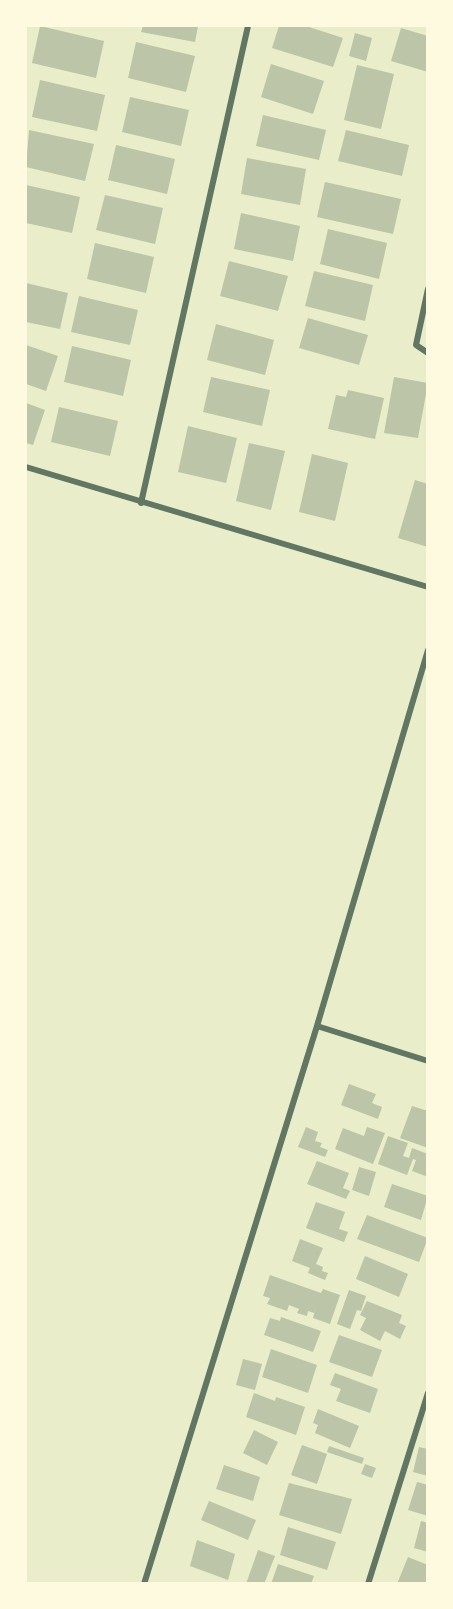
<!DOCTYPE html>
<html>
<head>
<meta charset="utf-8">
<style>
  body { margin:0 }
  #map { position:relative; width:453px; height:1609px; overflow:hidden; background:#e9edc9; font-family:Roboto,sans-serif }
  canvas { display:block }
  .frame { position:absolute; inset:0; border:27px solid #fefae0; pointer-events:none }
</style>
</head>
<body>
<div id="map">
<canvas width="453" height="1609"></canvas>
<div class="frame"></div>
</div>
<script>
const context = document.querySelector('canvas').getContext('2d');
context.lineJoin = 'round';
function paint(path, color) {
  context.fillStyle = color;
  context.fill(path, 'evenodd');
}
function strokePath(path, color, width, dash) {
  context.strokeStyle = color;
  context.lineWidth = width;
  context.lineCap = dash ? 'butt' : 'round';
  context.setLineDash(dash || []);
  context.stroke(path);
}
const building = new Path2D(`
  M40,26L104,41L96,78L32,63Z
  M143,26H198L195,42L141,32Z
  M279,26H306L343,38L333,67L272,48Z
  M401,28L428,36V72L391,61Z
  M355,33L372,38L366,61L349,56Z
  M136,42L195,56L186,92L128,78Z
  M271,64L324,81L313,114L261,97Z
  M357,65L394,74L381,129L344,120Z
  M40,80L105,95L97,131L32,117Z
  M130,97L189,110L181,146L122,132Z
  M263,115L326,130L319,160L256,146Z
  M29,130L94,144L85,181L26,167Z
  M346,130L409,145L402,176L338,161Z
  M116,145L175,159L167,194L108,180Z
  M247,158L306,169L300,205L241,194Z
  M325,182L401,199L393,234L317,217Z
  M26,185L80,197L72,233L26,223Z
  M105,195L163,208L155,244L96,230Z
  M241,213L300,226L293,261L234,249Z
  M328,229L387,243L379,279L320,264Z
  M95,243L154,257L146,293L87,279Z
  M229,261L288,276L278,311L220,296Z
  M314,271L373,285L365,321L305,306Z
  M26,283L68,293L60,329L26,322Z
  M79,296L138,310L130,345L71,332Z
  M308,318L368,335L359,365L299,348Z
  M216,324L274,340L265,375L207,360Z
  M26,345L58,356L46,391L26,384Z
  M72,346L131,360L123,396L64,382Z
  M211,377L270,390L262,426L203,412Z
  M394,377L428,383L418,438L384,433Z
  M348,390L384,398L375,439L328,429L336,395L346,397Z
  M26,403L45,410L33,445L26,443Z
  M59,407L118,421L110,456L51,442Z
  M188,426L237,438L226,483L178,472Z
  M249,443L285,451L271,510L236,501Z
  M312,454L348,463L335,521L299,512Z
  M415,480L428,484V547L398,538Z
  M349,1084L376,1094L372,1103L382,1107L378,1119L341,1105Z
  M412,1106L428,1111V1148L400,1138Z
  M306,1127L318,1132L315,1141L322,1143L320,1147L328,1150L325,1157L298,1147Z
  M367,1127L385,1133L373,1164L335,1149L343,1128L364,1136Z
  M388,1136L408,1143L403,1156L409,1158L412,1148L428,1154V1177L412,1171L416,1160L413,1159L407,1175L378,1164Z
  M317,1161L349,1173L343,1188L350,1191L346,1199L307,1184Z
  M359,1167L376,1172L369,1196L352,1190Z
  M392,1184L428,1196L421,1220L384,1207Z
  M316,1202L345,1212L339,1229L348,1232L344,1242L306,1228Z
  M367,1215L428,1238L419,1262L357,1239Z
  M300,1239L323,1248L316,1264L323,1267L322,1271L328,1273L325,1280L308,1273L310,1268L292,1261Z
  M365,1256L408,1274L399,1297L356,1279Z
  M270,1275L321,1293L323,1289L340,1295L330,1324L313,1318L316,1306L314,1313L308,1311L307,1316L297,1313L299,1309L289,1305L287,1311L267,1304L270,1298L263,1296Z
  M349,1290L366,1296L361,1311L357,1310L350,1329L337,1324Z
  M367,1301L402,1315L399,1323L406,1326L400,1339L385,1331L380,1341L360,1330L366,1318L360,1315Z
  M281,1317L321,1331L313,1352L264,1335L270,1318L280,1321Z
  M339,1335L382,1350L372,1377L329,1362Z
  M271,1349L317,1365L308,1393L262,1377Z
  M243,1359L262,1364L255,1390L236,1385Z
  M335,1373L378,1389L370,1413L336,1401L341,1389L330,1385Z
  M254,1393L275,1401L276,1397L305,1407L296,1435L246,1417Z
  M318,1409L359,1426L350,1448L315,1433L318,1425L313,1423Z
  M254,1430L278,1442L267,1465L243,1453Z
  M302,1445L327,1454L317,1484L291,1475Z
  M329,1446L364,1458L362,1464L327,1452Z
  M419,1447L428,1449V1476L413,1472Z
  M365,1464L376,1468L372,1478L361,1474Z
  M224,1465L260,1477L253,1501L216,1489Z
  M417,1482L428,1485V1516L408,1510Z
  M289,1483L352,1499L341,1534L279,1515Z
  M209,1501L256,1520L248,1540L201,1520Z
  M421,1521L428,1523V1552L414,1548Z
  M288,1527L336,1542L327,1570L280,1555Z
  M197,1540L235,1554L228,1580L190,1566Z
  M258,1550L275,1556L264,1584H246Z
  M408,1557L428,1565V1584H397Z
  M278,1564L314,1576L311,1584H271Z`);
const minor = new Path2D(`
  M428,289L416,345L428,353
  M26,467L428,587
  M141,503L248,26
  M317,1026L428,1061
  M144,1584L317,1026L428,650
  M368,1584L428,1393`);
paint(building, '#bcc5a7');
strokePath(minor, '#617663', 6);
</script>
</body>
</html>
